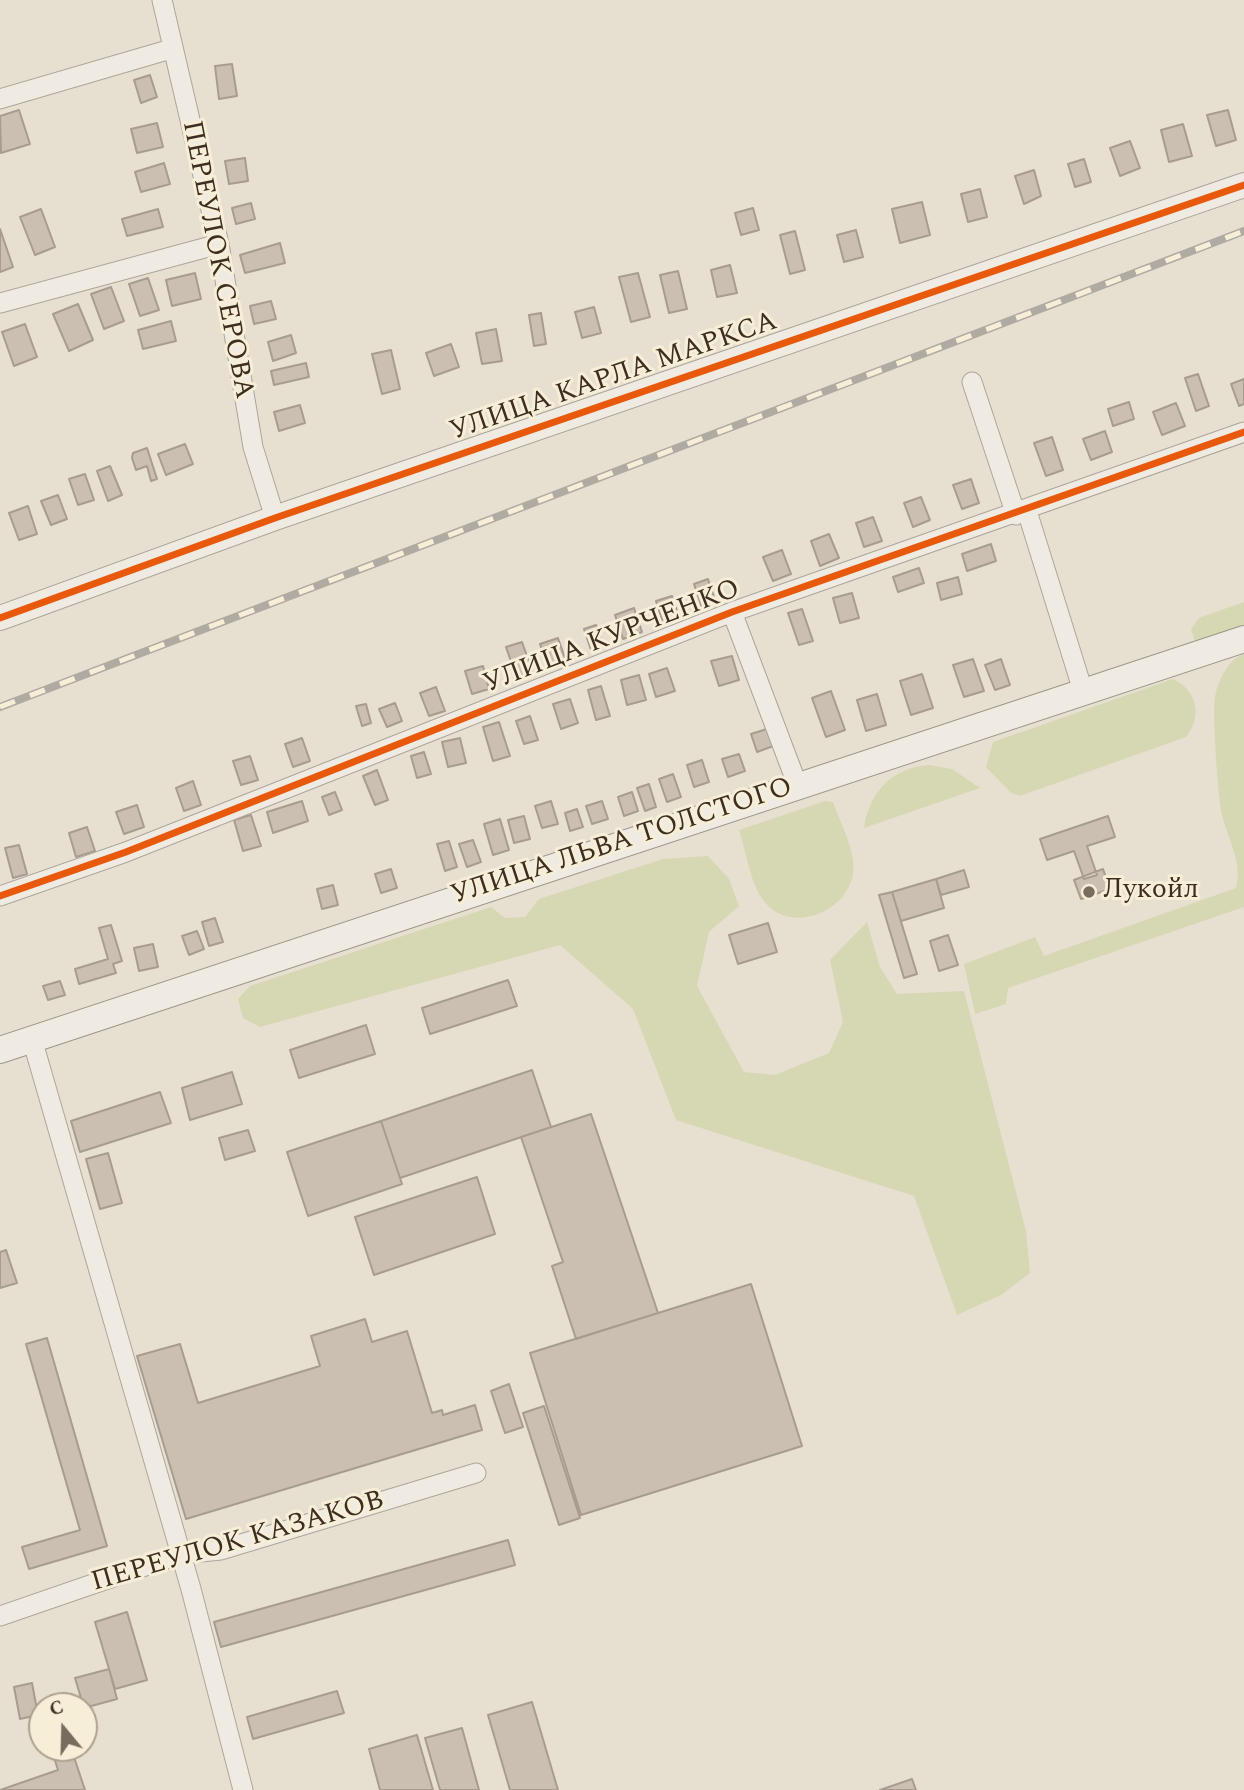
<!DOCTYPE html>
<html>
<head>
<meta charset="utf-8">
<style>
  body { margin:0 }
  #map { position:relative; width:1244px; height:1790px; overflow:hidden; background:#e7e0d1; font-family:Spectral,serif }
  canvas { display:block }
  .north { position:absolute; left:28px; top:1692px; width:70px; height:70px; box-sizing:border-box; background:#f7eed8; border:2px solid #ada18e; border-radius:50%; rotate:341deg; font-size:19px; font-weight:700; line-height:28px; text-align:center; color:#3d2e20 }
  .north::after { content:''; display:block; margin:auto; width:24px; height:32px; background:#786c5e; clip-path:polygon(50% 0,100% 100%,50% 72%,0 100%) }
</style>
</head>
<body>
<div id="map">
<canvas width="1244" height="1790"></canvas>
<div class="north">С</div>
</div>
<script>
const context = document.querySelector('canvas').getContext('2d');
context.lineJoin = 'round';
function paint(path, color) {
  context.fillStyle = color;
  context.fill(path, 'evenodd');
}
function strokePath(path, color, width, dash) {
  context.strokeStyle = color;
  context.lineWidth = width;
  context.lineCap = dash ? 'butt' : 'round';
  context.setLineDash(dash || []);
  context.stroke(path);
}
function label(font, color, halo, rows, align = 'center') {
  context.font = font + ' Spectral,serif';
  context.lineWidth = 6;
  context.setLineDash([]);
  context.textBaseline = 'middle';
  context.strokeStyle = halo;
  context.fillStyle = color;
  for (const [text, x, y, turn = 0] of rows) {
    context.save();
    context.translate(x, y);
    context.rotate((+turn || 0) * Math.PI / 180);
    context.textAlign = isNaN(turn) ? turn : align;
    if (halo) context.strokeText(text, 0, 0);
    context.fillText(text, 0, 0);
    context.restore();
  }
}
const green = new Path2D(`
  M1244,602V629L1203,644L1195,641L1191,629L1199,618Z
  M1244,654V907L1008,988L1006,1004L975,1014L964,964L1035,937L1044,956L1236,888C1243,861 1228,841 1222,815C1218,796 1212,715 1215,697C1218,681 1228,659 1244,654Z
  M1173,679C1197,690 1203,716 1186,737L1020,796L1011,793L986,767L993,742Z
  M929,765L952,769L980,788L864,828C869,792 892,768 929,765Z
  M825,801L833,802C840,823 857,853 853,874C846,915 785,936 761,897C750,880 746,851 739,830Z
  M708,856L729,879L739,906L709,932L697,986L744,1072L775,1075L829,1053L843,1022L830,960L867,922L880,967L897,994L964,991L1026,1231L1030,1273L1001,1295L957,1315L914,1196L676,1120L633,1009L560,945L260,1027L243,1018L238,999L250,986L491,907L505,918L525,917L539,899L663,859Z`);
const building = new Path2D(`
  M232,64L237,96L219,99L215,66Z
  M150,75L157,97L141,103L134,80Z
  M19,110L30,144L1,153L0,116Z
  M1228,110L1236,140L1216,146L1207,115Z
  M157,123L163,147L137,153L131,129Z
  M1183,124L1192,156L1169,162L1161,130Z
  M1130,141L1140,168L1120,176L1110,148Z
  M245,158L248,181L229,184L225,161Z
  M1084,159L1091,182L1075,187L1068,164Z
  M164,163L170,184L141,192L135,172Z
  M1034,170L1041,196L1024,204L1015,176Z
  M980,189L987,217L968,222L961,194Z
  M922,202L930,235L900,243L892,209Z
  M251,203L255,219L236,224L232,208Z
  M753,208L759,230L741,235L735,213Z
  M41,209L55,247L35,255L20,217Z
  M158,209L163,227L127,236L122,219Z
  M0,229L13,267L0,272Z
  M856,230L863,257L844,262L837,235Z
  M795,231L805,270L790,274L780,235Z
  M280,243L285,263L245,273L240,255Z
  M730,265L737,293L717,297L711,270Z
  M678,271L687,309L669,313L660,275Z
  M195,273L201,299L172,306L166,280Z
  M638,273L650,317L631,322L619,277Z
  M148,278L159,310L140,316L129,284Z
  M111,287L124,321L104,329L91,294Z
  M271,301L276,319L254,324L250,306Z
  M78,304L93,340L69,351L53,314Z
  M594,307L601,333L582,338L575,312Z
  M541,313L546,344L534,346L529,315Z
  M171,321L176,341L143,349L138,330Z
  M25,324L37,357L14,366L2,332Z
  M496,329L502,361L482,364L476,333Z
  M291,335L296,353L273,361L268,342Z
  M451,344L459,367L434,376L426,353Z
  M391,350L400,389L382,394L372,354Z
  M306,363L309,377L274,385L271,371Z
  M1198,374L1209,406L1196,411L1185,378Z
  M1244,379V404L1239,406L1231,384Z
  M1129,402L1134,419L1113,426L1108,409Z
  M1176,403L1185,426L1162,435L1153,412Z
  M300,405L305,423L279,431L274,412Z
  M1105,431L1112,452L1091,460L1083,439Z
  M1052,437L1063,470L1046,476L1034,443Z
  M185,444L193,464L166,475L158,454Z
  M147,448L157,479L151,481L147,466L136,470L132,458L133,453Z
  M110,466L122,495L108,501L97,471Z
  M85,474L94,500L78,505L69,479Z
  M971,479L979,503L962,509L953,485Z
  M58,495L67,519L51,525L41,501Z
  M921,497L930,520L913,527L904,503Z
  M28,506L37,534L19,540L9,513Z
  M873,517L882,541L864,547L856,523Z
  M829,534L839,558L820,566L811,541Z
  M991,544L996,561L967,571L962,554Z
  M782,550L791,574L773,581L763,557Z
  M919,568L924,583L898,592L893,577Z
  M958,577L962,594L941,600L937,583Z
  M708,579L716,603L702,608L694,584Z
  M852,593L859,618L840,623L833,598Z
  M672,596L679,617L663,623L656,601Z
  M634,608L642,632L623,639L615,615Z
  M802,609L813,641L799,645L788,613Z
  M596,625L603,645L591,650L584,629Z
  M558,638L566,661L548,668L540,644Z
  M522,642L533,673L517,679L506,647Z
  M732,656L739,680L719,686L711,661Z
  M973,659L984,691L964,697L953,665Z
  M1001,659L1010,685L995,690L985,665Z
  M483,666L489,689L472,694L465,671Z
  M667,668L675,691L656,697L649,674Z
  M922,674L933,708L911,715L900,681Z
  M639,675L646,700L627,705L621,680Z
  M601,686L610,716L596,720L588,690Z
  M436,687L445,711L429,716L420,693Z
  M831,691L845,730L826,737L812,698Z
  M877,694L886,725L866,731L857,700Z
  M570,699L578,723L561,729L553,704Z
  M395,703L402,721L387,727L379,709Z
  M366,704L371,723L362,726L356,706Z
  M530,716L538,740L524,744L516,721Z
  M499,722L510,756L493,761L483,727Z
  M770,728L776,745L757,752L751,734Z
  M302,738L310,761L293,767L285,744Z
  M460,738L466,763L448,767L442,742Z
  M424,752L431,774L417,778L411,756Z
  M739,754L745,771L728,777L722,759Z
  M250,756L258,780L241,785L233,761Z
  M702,760L709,782L694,787L687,765Z
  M377,770L388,800L375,805L363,776Z
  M673,774L681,797L667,802L659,779Z
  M193,781L201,805L184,811L176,788Z
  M649,784L656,807L645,811L637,788Z
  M335,792L342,810L329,815L322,797Z
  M632,792L638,811L624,816L618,797Z
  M302,801L308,821L273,833L267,812Z
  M551,801L558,824L542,828L535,806Z
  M602,801L608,819L592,824L586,806Z
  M137,805L144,827L124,834L116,812Z
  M577,809L583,827L570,831L565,813Z
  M251,815L261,846L243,851L234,820Z
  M524,816L530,839L514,843L508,820Z
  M1108,816L1115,837L1087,846L1097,875L1084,879L1074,851L1047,860L1040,839Z
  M500,819L509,850L493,855L484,824Z
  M87,827L95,851L76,857L69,833Z
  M473,840L481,862L467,867L459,844Z
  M449,841L457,867L445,871L437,844Z
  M19,845L27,874L13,878L5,848Z
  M391,869L397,888L381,893L375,874Z
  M1103,869L1110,889L1081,899L1074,880Z
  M964,870L969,887L941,895L936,879Z
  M936,879L944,908L901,921L892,892Z
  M333,885L338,905L322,909L317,889Z
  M892,892L917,974L904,978L879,895Z
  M215,918L223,942L209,946L202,922Z
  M768,923L777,952L738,964L729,935Z
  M111,925L122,961L113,964L116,973L79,984L75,969L108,959L99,928Z
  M197,931L204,949L189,955L182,936Z
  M948,935L958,965L939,971L930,941Z
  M153,944L158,967L139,971L134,948Z
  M508,980L517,1006L430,1034L422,1008Z
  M60,981L65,995L48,1000L43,986Z
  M366,1025L375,1054L299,1078L290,1050Z
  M532,1070L551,1127L400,1178L381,1121Z
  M232,1072L242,1104L190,1120L182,1088Z
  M160,1092L171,1123L80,1152L71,1121Z
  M591,1114L658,1313L576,1339L552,1266L563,1262L521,1137Z
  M381,1121L402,1184L308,1216L287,1152Z
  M248,1130L255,1151L225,1160L219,1138Z
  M108,1153L122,1203L100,1209L86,1159Z
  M477,1177L495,1234L374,1275L355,1217Z
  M6,1250L17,1283L0,1288V1252Z
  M751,1284L802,1446L581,1515L530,1353Z
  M365,1319L372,1342L407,1331L432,1413L442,1410L443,1415L475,1405L482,1430L186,1519L137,1356L180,1344L198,1403L320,1366L311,1336Z
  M47,1338L107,1546L29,1569L22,1547L80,1530L26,1344Z
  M509,1384L523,1427L505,1433L491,1391Z
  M544,1406L580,1518L559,1525L523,1413Z
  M508,1540L515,1565L221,1647L214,1622Z
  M127,1612L147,1680L115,1689L95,1622Z
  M109,1669L117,1699L84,1708L75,1678Z
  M32,1683L38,1715L20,1719L14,1687Z
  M337,1691L344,1713L253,1739L247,1717Z
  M532,1702L558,1790H510L488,1715Z
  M462,1728L479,1790H440L425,1738Z
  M417,1735L433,1790H380L369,1749Z
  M51,1748H71L85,1790H0L58,1770Z
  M912,1779L916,1790H880Z`);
const minor = new Path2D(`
  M162,0L219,244L253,447L275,518
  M0,99L171,49
  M0,303L219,244
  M972,382L1016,515
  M1027,511L1083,691
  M732,612L797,784
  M0,896L126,852L732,612L1244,432
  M32,1039L191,1589L243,1790
  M0,1616L180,1554L221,1550L476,1473`);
const tertiary = new Path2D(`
  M0,618L275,518L1244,185`);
const secondary = new Path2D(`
  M0,1050L1244,639`);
const rail = new Path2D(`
  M0,707L1244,231`);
const cycleway = new Path2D(`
  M0,618L275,518L1244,185
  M0,896L126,852L732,612L1244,432`);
const markers = [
  [1089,892,7,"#786c5e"]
];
const streetNames = [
  ["ПЕРЕУЛОК СЕРОВА",216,260,79],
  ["УЛИЦА КАРЛА МАРКСА",614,378,-19],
  ["УЛИЦА КУРЧЕНКО",612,638,-21],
  ["УЛИЦА ЛЬВА ТОЛСТОГО",622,843,-18],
  ["ПЕРЕУЛОК КАЗАКОВ",238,1543,-16]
];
const poiNames = [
  ["Лукойл",1103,892]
];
paint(green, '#d6d7b3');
paint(building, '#cbbfb2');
strokePath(building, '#a89c90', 2);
strokePath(minor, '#ada599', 21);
strokePath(tertiary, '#ada599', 26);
strokePath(secondary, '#9c958a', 28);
strokePath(minor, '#efebe3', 19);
strokePath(tertiary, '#efebe3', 24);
strokePath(secondary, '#efebe3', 26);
strokePath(rail, '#afaaa2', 8);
strokePath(rail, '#f7eed8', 5, [16]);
strokePath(cycleway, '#e8590c', 7);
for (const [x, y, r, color] of markers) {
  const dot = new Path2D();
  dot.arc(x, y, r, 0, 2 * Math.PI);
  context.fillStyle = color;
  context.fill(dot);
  strokePath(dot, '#f7eed8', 2.5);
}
label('28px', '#3d2e20', '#f7eed8', streetNames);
label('28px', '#3d2e20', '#f7eed8', poiNames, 'left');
</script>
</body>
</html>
